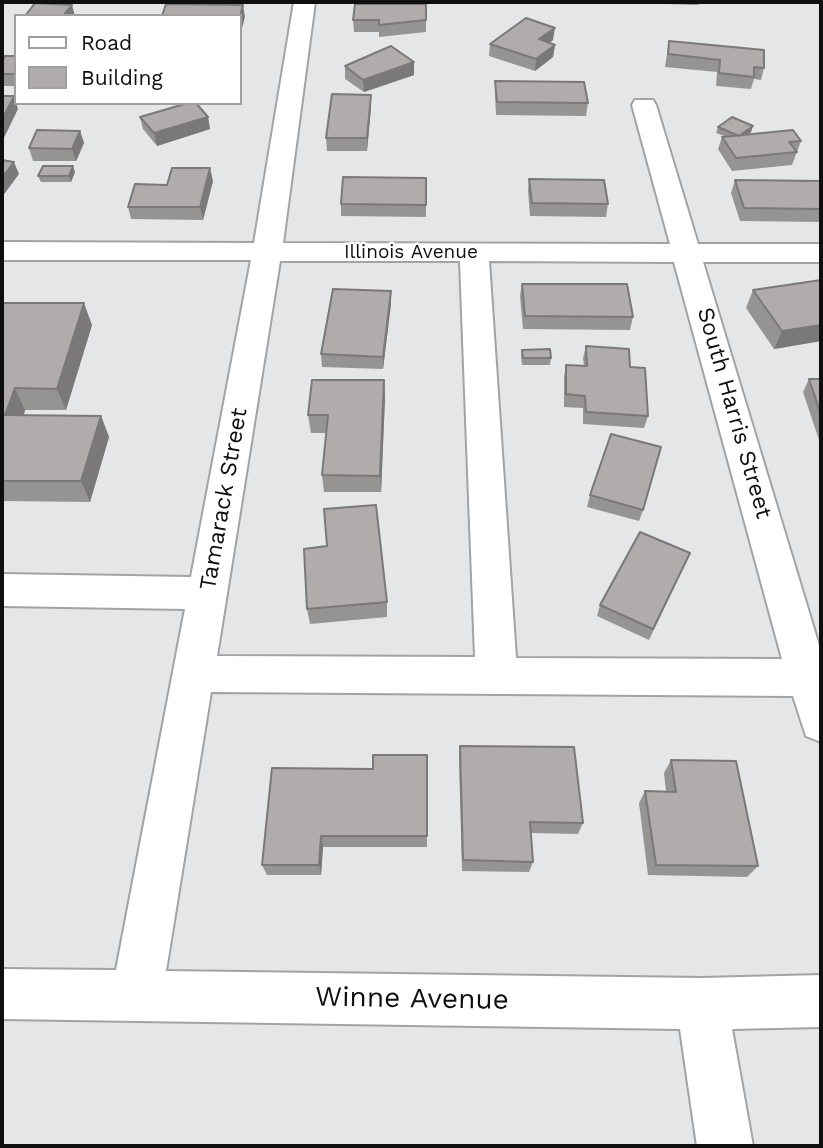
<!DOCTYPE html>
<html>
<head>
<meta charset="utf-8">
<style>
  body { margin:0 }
  #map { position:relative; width:823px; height:1148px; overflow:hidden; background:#e4e6e8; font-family:"Work Sans",sans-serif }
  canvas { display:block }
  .frame { position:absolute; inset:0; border:4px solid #0f0f10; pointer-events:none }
  .legend { position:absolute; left:14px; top:14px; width:228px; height:91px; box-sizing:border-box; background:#fff; border:2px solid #9f9f9f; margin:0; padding:9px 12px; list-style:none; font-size:21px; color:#0f0f10 }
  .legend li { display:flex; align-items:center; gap:14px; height:35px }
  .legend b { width:35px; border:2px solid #9f9f9f }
</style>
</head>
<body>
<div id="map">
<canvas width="823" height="1148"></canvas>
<div class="frame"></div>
<ul class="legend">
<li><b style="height:9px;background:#fff"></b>Road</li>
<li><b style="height:19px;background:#afacab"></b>Building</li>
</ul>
</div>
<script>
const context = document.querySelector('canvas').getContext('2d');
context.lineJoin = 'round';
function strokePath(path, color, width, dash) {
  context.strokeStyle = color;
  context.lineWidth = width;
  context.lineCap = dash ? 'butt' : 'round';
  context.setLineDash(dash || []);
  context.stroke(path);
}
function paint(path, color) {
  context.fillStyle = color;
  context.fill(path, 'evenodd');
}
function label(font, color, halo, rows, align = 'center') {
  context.font = font + ' "Work Sans",sans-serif';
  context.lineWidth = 5;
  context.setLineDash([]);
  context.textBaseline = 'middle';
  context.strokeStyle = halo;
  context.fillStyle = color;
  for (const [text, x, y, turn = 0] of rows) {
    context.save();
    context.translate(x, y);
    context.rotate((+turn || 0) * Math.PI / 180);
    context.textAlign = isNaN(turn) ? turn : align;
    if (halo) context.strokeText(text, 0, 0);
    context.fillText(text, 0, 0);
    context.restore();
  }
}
const minor = new Path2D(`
  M294,2H315L283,243L670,244L632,105L635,100H653L656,105L698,244H821V262H703L821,652V742L806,736L793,696L211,692L166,971L702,978L821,975V1027L732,1029L753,1146H697L680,1029L2,1019V969L116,970L185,609L2,606V574L191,577L251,260H2V242L254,243ZM280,261H460L475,657L217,656ZM489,261L674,262L782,659L516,658Z`);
const wall = new Path2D(`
  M665,2H699L698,5L666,4Z
  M426,4V32L379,37V32H354L353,20Z
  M553,40L549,43L555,45L553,57L535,71L489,56L490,44Z
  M669,41L764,68L761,80L754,79L751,89L716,86L717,72L665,67Z
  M16,56V86H2V61Z
  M414,62V75L364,92L345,79V66Z
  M495,81L588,103L586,116L496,115L495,94Z
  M371,95V107L367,151H327L326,138Z
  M140,117H208L210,129L157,146L143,129Z
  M753,126L751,132L748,134L801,141L792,165L732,171L718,149L722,137L724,136L716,133L718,127Z
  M80,131L84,143L76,161H33L29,148Z
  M75,172L71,182H41L38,176Z
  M426,178V217L341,216V204Z
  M529,179L608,204L606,217L530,216L528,191Z
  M735,180L821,181V222L740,221L731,193Z
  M213,181L203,220L131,219L128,207L167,185Z
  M821,280V341L774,349L746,308L753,290Z
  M522,284L633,317L630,330L523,329L520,296Z
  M2,303L92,325L66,410H25L24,415L101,416L109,437L90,502L2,501Z
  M391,304L383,369L322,367L321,354Z
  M586,346L630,367L648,416L644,428L583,424V408L564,407V377L566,365L584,366L583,358Z
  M522,350L551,358L550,365H522L521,356Z
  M809,379H821V446L803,392Z
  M384,380L385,398L381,492H324L322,475L326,433H311L308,415Z
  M590,495L643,510L639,521L587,507Z
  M690,553L649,640L597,616L600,605Z
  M387,602V617L310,624L307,609Z
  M460,746L583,823L578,834L531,833L533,862L529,872L462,871L459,759Z
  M671,760L758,866L747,877L648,875L639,803L645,791H666L664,773Z
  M272,768L427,836V847H323L321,875H267L262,865Z`);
const shadedWall = new Path2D(`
  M72,5L75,16H63Z
  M243,5L245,17L241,32L240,16Z
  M555,28L553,40L538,52L539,39Z
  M555,45L553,57L535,71L536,59Z
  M414,62V75L364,92L363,80Z
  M371,95V107L367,151V138Z
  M14,96L18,109L2,142V120Z
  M208,117L210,129L157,146L154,133Z
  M753,126L751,132L737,142L739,136Z
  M80,131L84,143L76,161L72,149Z
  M14,162L19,174L2,197V178Z
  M73,166L75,172L71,182L69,176Z
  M210,168L213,181L203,220L200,207Z
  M391,291V304L383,369V357Z
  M84,303L92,325L66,410L57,389Z
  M821,325V341L774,349L782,331Z
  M384,380L385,398L381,492L380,476Z
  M15,388L25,410L16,436L5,415Z
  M101,416L109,437L90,502L81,481Z
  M321,836L323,847L321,875L319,865Z`);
const building = new Path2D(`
  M35,3L72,5L63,16H25Z
  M166,4L243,5L240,16H162Z
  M355,4H426V20L379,25V20H353Z
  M526,18L555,28L539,39L555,45L536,59L490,44Z
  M669,41L764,50V68L754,67V77L719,73L720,60L668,54Z
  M391,46L414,62L363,80L345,66Z
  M5,56H16V74H2V61Z
  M495,81L584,82L588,103L497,102Z
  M332,94L371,95L367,138H326Z
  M2,96H14L2,120Z
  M188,103H196L208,117L154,133L140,117Z
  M732,117L753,126L739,136L718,127Z
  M37,130L80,131L72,149L29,148Z
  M793,130L801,141L789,142L797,152L736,158L722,137Z
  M2,160L14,162L2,178Z
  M43,166H73L69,176H38Z
  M172,168H210L200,207H128L135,184L167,185Z
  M343,177L426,178V205L341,204Z
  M529,179L604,180L608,204L532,203Z
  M735,180L821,181V209L744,208Z
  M821,280V325L782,331L753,290Z
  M522,284H627L633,317L525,316Z
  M333,289L391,291L383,357L321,354Z
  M2,303H84L57,389L15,388L5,415L101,416L81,481H2Z
  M586,346L629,349L630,367L645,368L648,416L586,412L585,396L566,394V365L587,366Z
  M550,349L551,358H523L522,350Z
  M809,379H821V415Z
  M312,380H384L380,476L322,475L328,415H308Z
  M611,434L661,447L643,510L590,495Z
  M376,505L387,602L307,609L304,549L327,546L324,509Z
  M640,532L690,553L653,629L600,605Z
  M460,746L574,747L583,823L530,822L533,862L463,860Z
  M373,755H427V836H321L319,865H262L272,768L373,769Z
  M671,760L736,761L758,866L656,865L645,791L676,792Z`);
const farStreetnames = [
  ["Illinois Avenue",411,252]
];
const streetNames = [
  ["South Harris Street",734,413,74],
  ["Tamarack Street",224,499,-80]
];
const nearStreetnames = [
  ["Winne Avenue",412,999,1]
];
strokePath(minor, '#a2a3a5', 4);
paint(minor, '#fff');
paint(wall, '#969493');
paint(shadedWall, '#7a7878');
paint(building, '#afacab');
strokePath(building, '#7a7878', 2);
label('19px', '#0f0f10', '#fff', farStreetnames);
label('23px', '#0f0f10', '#fff', streetNames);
label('28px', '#0f0f10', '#fff', nearStreetnames);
</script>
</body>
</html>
